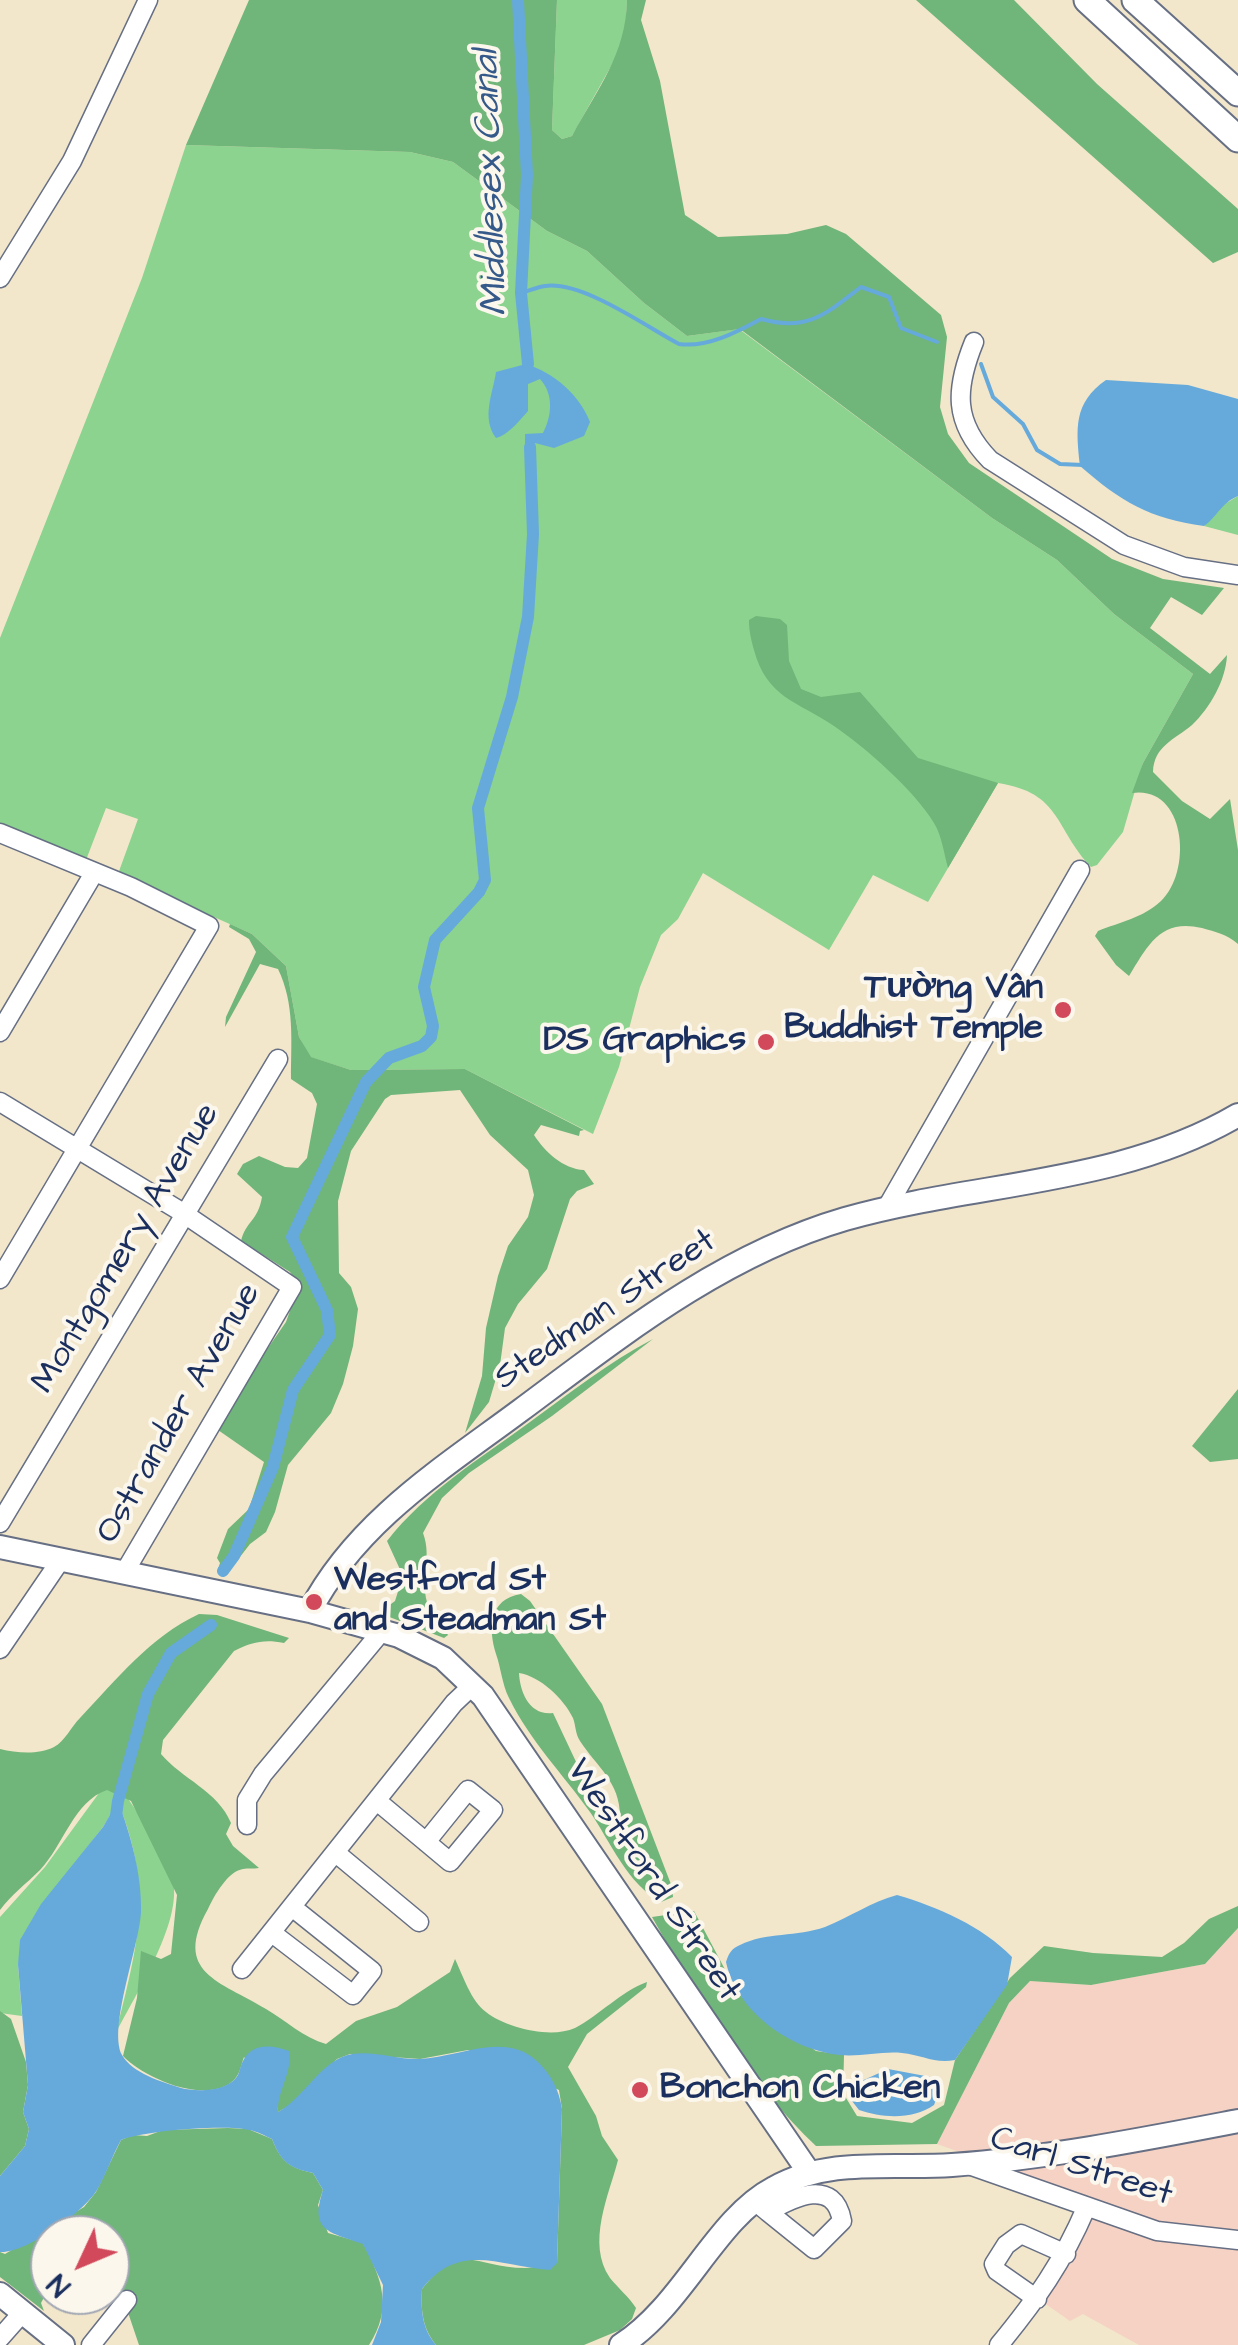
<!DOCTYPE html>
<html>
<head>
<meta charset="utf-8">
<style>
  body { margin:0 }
  #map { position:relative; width:1238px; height:2345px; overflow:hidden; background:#f2e6cb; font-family:"Architects Daughter",sans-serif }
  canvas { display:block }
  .north { position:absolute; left:30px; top:2215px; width:100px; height:100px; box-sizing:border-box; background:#fbf7ec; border:2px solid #a1a7b3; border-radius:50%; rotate:226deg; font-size:28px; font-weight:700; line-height:40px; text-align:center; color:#1b2f5e }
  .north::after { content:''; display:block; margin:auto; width:35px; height:45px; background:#d1495b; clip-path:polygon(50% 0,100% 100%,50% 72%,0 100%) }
</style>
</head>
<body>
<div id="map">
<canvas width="1238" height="2345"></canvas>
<div class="north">N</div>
</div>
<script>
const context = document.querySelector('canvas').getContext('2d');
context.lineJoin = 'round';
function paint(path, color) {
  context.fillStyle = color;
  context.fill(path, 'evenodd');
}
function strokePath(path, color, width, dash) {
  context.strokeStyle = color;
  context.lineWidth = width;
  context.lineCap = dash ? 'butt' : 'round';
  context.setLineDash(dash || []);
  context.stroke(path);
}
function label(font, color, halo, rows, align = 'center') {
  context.font = font + ' "Architects Daughter",sans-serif';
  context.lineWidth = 8;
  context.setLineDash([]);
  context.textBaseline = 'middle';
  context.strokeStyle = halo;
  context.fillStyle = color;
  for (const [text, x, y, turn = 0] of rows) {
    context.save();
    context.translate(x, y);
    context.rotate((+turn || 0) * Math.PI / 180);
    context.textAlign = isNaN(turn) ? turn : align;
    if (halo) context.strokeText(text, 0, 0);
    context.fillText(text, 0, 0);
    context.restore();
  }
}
const built = new Path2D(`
  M1238,1928V2345H1139L1083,2314L1070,2321L1043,2302L1090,2221L1011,2170L937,2144L1009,2003L1030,1981L1091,1985L1205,1964Z`);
const green = new Path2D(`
  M557,0H627L626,29L620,50L572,136L562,139L552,130Z
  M186,145L410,152L453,162L547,231L587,251L644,303L687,336L739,329L992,518L1057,560L1114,614L1193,674L1143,763L1123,832L1097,865L1091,867C1054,828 1062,793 998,783L928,902L873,875L829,950L703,873L678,919L661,935L640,987L619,1067L593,1134L465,1069L351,1070L310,1057L299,1037L286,966L252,934L118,874L138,819L106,808L86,860L0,823V638L142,278Z
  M1238,496V535L1204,526L1218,508Z
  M119,1786C135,1808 167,1855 173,1881C182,1923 135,1995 116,2033C138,1944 154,1891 118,1802L103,1827L65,1876L18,1965L22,2016L0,2013V1917L45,1867L102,1789Z`);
const forest = new Path2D(`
  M249,0H557L552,130L562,139L572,136C597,89 626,55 627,0H646L641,20L660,81L685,215L718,237L787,234L826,225L846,234L941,315L947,337L940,407L948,434L969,463L1112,559L1163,579L1224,588L1202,615L1171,597L1150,628L1210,674L1227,655C1226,680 1210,708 1192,725C1174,740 1154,746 1153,772L1182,801L1210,819L1230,799L1238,850V944C1226,934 1216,932 1202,928C1161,918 1148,945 1129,976L1116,965L1095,936L1098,931C1120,922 1143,918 1161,901C1193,871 1186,785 1132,793L1143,763L1193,674L1114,614L1057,560L992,518L740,329L687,336L644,303L587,251L547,231L453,162L410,152L186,145Z
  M916,0H1014L1097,84L1238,209V252L1213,263Z
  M756,616L780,619L787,625L789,661L801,689L821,697L860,692L918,758L998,783L948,868C944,854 942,836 934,823C915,791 865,747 834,726C797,701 767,698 754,650C751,639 749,631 749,620Z
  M230,924L252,934L286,966L299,1037L311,1057L351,1070L465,1069L584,1130L580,1131L579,1136L541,1125L534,1135C545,1152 563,1169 584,1170L594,1184L577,1191L570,1199L547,1269L518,1304L505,1328L500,1365L489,1402L465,1433L482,1376L486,1328L498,1276L508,1246L528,1217L534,1195L528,1170L490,1135L460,1090L391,1095L385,1099L351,1151L338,1201L339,1273L351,1287L358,1309L353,1346L343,1384L331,1413L288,1465L275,1512L266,1532L250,1544L226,1575L218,1569L220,1563L217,1558L228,1529L249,1509L264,1462L218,1430L245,1381L286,1322L299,1285L290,1272L241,1241C246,1221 258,1221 262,1197L237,1174L243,1164L259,1156L285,1167L298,1168L307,1158L317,1104L312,1093L291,1079C291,1041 295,1004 278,969L260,964L225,1027L226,1017L256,952L249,939L229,927Z
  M653,1339L552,1416L469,1473L442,1498L423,1533C433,1560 418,1580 429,1608C433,1618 443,1625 448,1635L444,1638L379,1613L395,1601L403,1576L387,1541C425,1492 481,1458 530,1422C570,1393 609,1362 653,1339Z
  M1238,1389V1459L1210,1462L1192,1446Z
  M521,1594L530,1601L602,1704L672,1887L673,1897L661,1902C628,1885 610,1841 590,1812C563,1774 530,1741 509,1698C502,1684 501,1668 496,1654C488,1628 489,1599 521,1594ZM519,1673C540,1676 564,1699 573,1718C576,1726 575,1733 580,1741C597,1767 620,1782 620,1816L616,1820L586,1783L553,1713C530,1716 520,1693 519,1673Z
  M199,1614L217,1615L289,1638L284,1643C264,1639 252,1642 234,1651L163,1740L161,1754C182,1779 218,1791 231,1823L226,1834L233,1846L259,1868C253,1869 248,1868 243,1869C228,1871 214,1896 208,1909C172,1973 220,1981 266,2009C285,2020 304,2038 326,2044L356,2021L397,2007L450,1972L455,1959C463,1976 471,2001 486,2012C506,2028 551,2039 575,2028C600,2015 620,1992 647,1982L646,1987L587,2034L568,2067L596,2116L602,2136L618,2160C609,2195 586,2243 610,2278C618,2288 629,2297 636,2308L632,2319L620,2330L584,2345H436C422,2327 421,2311 422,2289C461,2239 477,2268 525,2268C535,2268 547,2264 557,2263L562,2109L559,2090L468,2050L420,2059L350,2054L337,2059L292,2104L278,2112V2100L244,2057C241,2065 240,2074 234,2080C207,2106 144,2078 123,2056L137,1998L141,1951L161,1959L171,1954L177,1895L131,1801L107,1790C74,1801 63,1846 40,1870C26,1884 12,1894 0,1910V1749C17,1753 38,1755 54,1747C65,1741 71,1727 80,1718C116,1680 151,1636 199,1614Z
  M1238,1906V1928L1205,1964L1091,1985L1030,1981L1009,2003L937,2144L816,2146C753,2087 694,1992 652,1917L694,1911L738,1994L816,2051L844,2055L843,2093L857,2116L912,2123L944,2105L955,2060L1010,1978L1044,1946L1093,1953L1162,1957L1184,1943L1209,1919Z
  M0,2011L11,2019L26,2062L28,2085L23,2112L29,2129L25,2146L0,2176Z
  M228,2128L248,2129L272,2139C281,2162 290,2168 313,2173L323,2190L318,2205L328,2233L363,2243C382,2279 393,2308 369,2345H139L115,2274L110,2271V2235H50V2286L41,2303L44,2311L0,2277V2252L5,2254L84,2207L96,2192L121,2140L133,2135L147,2136L163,2130Z`);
const water = new Path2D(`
  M526,364C554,373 579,394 590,422L584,436L554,448L535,443L525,450V434L543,433C552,416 554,394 540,379L528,384V411C519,421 508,435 496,438C481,418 493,393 496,372Z
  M1106,380L1188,385L1238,399V496C1221,503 1217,517 1204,526C1150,519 1120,501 1080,466C1076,429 1073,403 1106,380Z
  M118,1801C131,1836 142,1875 141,1912C139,1948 108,2027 122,2055C132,2073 162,2082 181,2088C197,2092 228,2092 238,2075C239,2073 241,2064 243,2061C252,2042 273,2045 289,2051C293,2072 277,2091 278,2112C303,2098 317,2068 342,2057C365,2047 396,2060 419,2059C458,2058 505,2030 538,2062C552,2076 559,2090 562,2109L557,2263L550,2270C499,2266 459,2241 422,2289C421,2311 422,2328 436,2345H372L381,2322L383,2285L363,2244C330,2232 309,2232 323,2190L313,2173C289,2168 281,2162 272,2139C265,2136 257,2131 249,2130C225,2124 142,2131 121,2140C112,2156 106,2175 97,2190C84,2212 25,2254 0,2252V2176L25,2146L29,2129L23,2112L28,2085L18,1965L20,1940L41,1904L103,1827Z
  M897,1895C938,1907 982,1926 1012,1957L1007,1985L955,2060C935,2064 922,2055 902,2053C882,2051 860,2057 840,2055C791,2050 737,2012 726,1962C729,1953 731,1949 740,1945C766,1932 797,1937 825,1927C850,1917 871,1902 897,1895Z
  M888,2069L936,2078L939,2092L934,2105C913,2120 882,2118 859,2110L852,2101L855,2084Z`);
const stream = new Path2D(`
  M521,293C529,291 537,287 545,286C583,281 645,326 679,344C707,348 737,332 761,319C807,332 826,314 861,287L889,297L901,328L937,342
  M981,364L993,397L1023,424L1037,450L1060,464L1083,465`);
const canal = new Path2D(`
  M518,0L527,175L521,293L528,364
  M223,1571L234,1556L273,1467L293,1390L330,1335L327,1310L292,1237L366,1082L389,1058L422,1046L431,1037L433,1026L424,987L435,940L479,892L485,880L478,808L512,697L528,617L533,534L530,447
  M116,1816L118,1801L148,1694L171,1653L211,1625`);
const minor = new Path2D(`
  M0,278L72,161L148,0
  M974,342C955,389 953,422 990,460L1124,545L1184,567L1238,575
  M0,833L131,887L209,926L0,1279
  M0,1032L94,873
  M0,1102L180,1211L292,1287L124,1573
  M886,1209L1080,870
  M0,1523L278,1059
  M0,1649L60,1561
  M377,1801L450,1862L493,1810L468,1790L426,1842
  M247,1825V1800L263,1774L382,1631
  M336,1853L419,1922
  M272,1933L353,1995L372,1971L292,1907
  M242,1969L454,1703L472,1686
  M969,2165L1157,2231L1238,2240
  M756,2202L768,2212C794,2197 834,2177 842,2221L814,2249L768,2212
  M1037,2299L997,2271L994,2264L1006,2245L1021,2234L1066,2254
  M0,2338L23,2312
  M91,2345L127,2300
  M999,2345C1036,2300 1063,2262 1086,2208`);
const major = new Path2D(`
  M0,1547L310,1611L399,1636L443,1658L483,1696L808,2171
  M310,1611C356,1522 443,1468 521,1410C622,1335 722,1255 845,1219C975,1182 1119,1185 1238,1115
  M0,2294L63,2345
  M621,2345C683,2306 715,2219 774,2188C829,2157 891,2169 952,2165C1048,2158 1144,2139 1238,2121`);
const highway = new Path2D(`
  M1087,0L1238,139
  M1135,0L1238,93`);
const markers = [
  [1063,1010,10,"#d1495b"],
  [766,1042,10,"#d1495b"],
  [314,1602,10,"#d1495b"],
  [640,2090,10,"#d1495b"]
];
const poiNames = [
  ["Tường Vân",1043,990],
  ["Buddhist Temple",1043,1030],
  ["DS Graphics",746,1042],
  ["Westford St",334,1582,"left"],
  ["and Steadman St",334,1622,"left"],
  ["Bonchon Chicken",660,2090,"left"]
];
const streetNames = [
  ["Montgomery Avenue",127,1249,-59],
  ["Stedman Street",606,1311,-34],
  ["Ostrander Avenue",180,1414,-60],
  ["Westford Street",652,1881,56],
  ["Carl Street",1081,2168,18]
];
const waterNames = [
  ["Middlesex Canal",493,183,-92]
];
paint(built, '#f5d2c3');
paint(green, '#8bd38e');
paint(forest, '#70b579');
paint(water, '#66aadb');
strokePath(stream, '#66aadb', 4);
strokePath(canal, '#66aadb', 12);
strokePath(minor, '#666f84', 21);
strokePath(major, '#666f84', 26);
strokePath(highway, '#666f84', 29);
strokePath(minor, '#fff', 18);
strokePath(major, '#fff', 22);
strokePath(highway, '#fff', 25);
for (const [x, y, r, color] of markers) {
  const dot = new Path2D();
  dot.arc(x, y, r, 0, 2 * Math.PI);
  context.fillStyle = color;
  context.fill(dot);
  strokePath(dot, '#fbf7ec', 4);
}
label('bold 35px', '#1b2f5e', '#fbf7ec', poiNames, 'right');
label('35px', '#1b2f5e', '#fbf7ec', streetNames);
label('italic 38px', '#355a8a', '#fbf7ec', waterNames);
</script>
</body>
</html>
